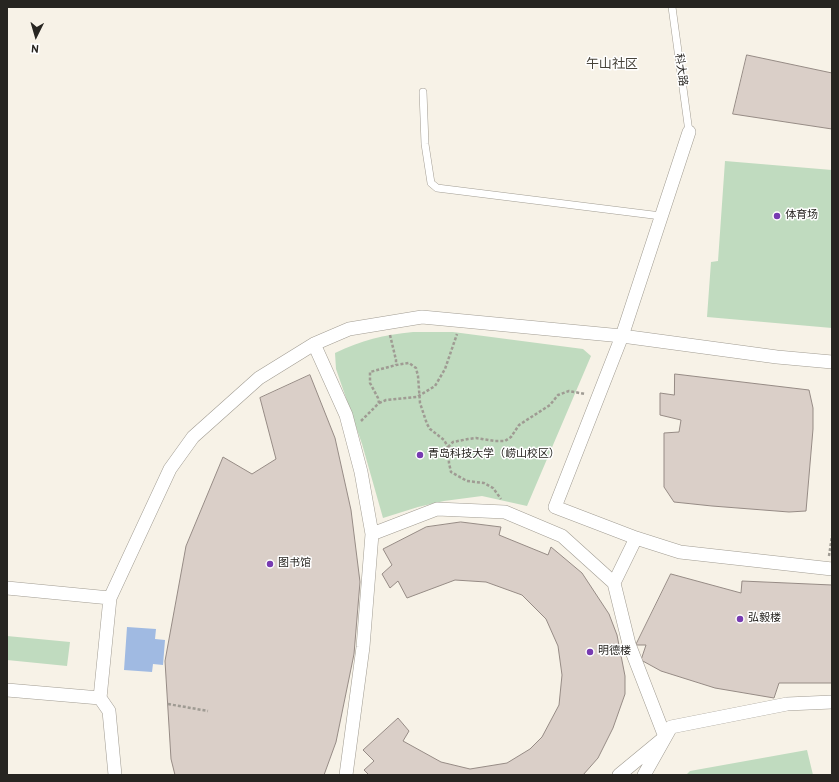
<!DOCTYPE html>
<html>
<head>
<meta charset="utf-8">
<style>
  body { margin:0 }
  #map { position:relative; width:839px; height:782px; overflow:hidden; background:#f7f2e7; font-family:Overpass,sans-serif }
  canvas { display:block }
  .frame { position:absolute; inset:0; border:8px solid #272521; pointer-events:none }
  .north { position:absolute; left:16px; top:16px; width:40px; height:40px; -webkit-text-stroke:3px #fff; paint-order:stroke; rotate:185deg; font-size:11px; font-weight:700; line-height:16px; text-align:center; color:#272521 }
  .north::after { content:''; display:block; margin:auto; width:14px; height:18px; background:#272521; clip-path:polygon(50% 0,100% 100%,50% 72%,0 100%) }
</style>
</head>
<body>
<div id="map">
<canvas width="839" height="782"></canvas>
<div class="frame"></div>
<div class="north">N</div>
</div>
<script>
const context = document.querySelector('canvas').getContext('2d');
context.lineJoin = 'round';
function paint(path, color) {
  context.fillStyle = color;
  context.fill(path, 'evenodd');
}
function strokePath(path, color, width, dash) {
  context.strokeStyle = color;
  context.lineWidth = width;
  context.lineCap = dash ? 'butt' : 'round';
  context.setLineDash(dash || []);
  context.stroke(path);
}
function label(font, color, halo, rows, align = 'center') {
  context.font = font + ' Overpass,"Noto Sans SC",sans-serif';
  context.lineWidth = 3;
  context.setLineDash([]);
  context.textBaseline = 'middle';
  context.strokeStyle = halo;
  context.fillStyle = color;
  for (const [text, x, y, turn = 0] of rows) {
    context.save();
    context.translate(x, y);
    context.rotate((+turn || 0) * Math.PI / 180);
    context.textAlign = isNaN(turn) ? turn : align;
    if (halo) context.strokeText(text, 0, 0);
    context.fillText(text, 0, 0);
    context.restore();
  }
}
const green = new Path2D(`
  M725,161L832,170V328L707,317L711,262L718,261Z
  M413,332H453L583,349L591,356L527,506L482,496L444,501L418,507L383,518L362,444L336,369L335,353C362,340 383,335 413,332Z
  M7,636L70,642L67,666L7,660Z
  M807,750L813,775H686L690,771Z`);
const water = new Path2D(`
  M127,627L156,629L155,639L165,640L163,665L153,664L152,672L124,670Z`);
const building = new Path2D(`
  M747,55L832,73V129L733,114Z
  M675,374L809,390L813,408V429L806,511L789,512L712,506L674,502L664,487V433L679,432L681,420L660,415V393L674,395Z
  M310,375L335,438L351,510L360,582L354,654L336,742L324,775H175L171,759L165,661L186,546L223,457L252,474L276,459L260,398Z
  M461,522L501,527L499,535L548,555L551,547L582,573L609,614L617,635L625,676V694L613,728L598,758L583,775H369L364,770L374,761L363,750L398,718L409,731L403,741L441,762L470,769L507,763L530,749L542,737L559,705L562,675L558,646L546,619L522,595L486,582L455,580L407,598L398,581L390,588L382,574L392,565L383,549L426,527Z
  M671,574L741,593L742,581L832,585V683H779L774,698L715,688L661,671L641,660L646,645H636Z`);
const path = new Path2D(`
  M390,335L396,360V365
  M379,403L386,400L417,397L435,386L445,369L457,334
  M361,421L379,403L378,398L370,383V372L396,365L409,363L416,368L418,376L420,403L427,424L430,429L444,440L448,447L449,463L451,472L467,481L484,483L493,488L501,499
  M448,447L453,442L468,439L476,438L495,441H505L511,437L519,425L550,405L558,395L569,391L585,394
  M829,556L832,536
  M168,704L208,711`);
const lane = new Path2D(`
  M672,7L689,132
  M423,92L425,144L431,183L437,188L661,216`);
const street = new Path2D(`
  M689,132L622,336L555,507L636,538L680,552L832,569
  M314,344L346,415L361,472L372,534L363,647L346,775
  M372,534L437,509L505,512L562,536L614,583
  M7,588L110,598
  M7,690L100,698
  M115,775L109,711L100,698L110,598L170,469L193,437L259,378L314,344L349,329L422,317L622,336L777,357L832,362
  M619,775L665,737L629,644L614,583L636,538
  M644,775L671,727L787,704L832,702`);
const markers = [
  [777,216,4,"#773bb1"],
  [420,455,4,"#773bb1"],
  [270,564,4,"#773bb1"],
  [740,619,4,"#773bb1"],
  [590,652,4,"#773bb1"]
];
const streetNames = [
  ["科大路",680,70,82]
];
const poiNames = [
  ["体育场",785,216],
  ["青岛科技大学（崂山校区）",428,455],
  ["图书馆",278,564],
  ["弘毅楼",748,619],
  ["明德楼",598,652]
];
const quarterNames = [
  ["午山社区",612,65]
];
paint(green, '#c0dbbf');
paint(water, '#a0bae2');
paint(building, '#dacfc8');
strokePath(building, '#968b85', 1);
strokePath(lane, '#a19c92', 8);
strokePath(street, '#a19c92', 14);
strokePath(path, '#9f9b93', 2.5, [3, 2]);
strokePath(lane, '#fff', 7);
strokePath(street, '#fff', 13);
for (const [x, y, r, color] of markers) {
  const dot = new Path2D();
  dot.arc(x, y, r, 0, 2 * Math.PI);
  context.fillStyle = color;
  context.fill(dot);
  strokePath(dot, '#fff', 1.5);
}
label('11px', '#272521', '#fff', streetNames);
label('11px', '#272521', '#fff', poiNames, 'left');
label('13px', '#47433a', '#fff', quarterNames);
</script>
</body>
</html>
